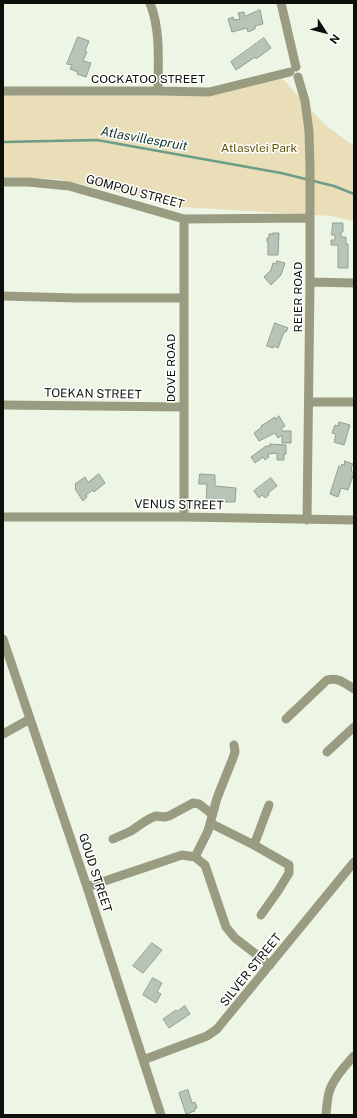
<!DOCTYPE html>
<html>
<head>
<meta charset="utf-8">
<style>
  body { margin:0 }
  #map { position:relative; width:357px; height:1118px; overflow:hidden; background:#edf6e5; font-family:"Public Sans",sans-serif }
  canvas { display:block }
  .frame { position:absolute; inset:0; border:4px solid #0d100a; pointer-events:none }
  .north { position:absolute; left:305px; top:12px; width:40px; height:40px; -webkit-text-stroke:3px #fff; paint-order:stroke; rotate:126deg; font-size:11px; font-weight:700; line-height:16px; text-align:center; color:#0d100a }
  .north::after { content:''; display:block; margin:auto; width:14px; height:18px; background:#0d100a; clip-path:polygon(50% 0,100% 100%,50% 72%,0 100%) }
</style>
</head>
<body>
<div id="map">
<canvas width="357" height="1118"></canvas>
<div class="frame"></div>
<div class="north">N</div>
</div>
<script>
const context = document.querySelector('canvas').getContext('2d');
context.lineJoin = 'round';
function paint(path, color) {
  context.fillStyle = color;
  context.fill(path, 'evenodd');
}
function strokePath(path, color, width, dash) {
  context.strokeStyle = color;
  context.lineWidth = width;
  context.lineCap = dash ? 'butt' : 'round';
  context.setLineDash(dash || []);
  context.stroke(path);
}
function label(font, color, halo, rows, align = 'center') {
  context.font = font + ' "Public Sans",sans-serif';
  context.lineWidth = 3;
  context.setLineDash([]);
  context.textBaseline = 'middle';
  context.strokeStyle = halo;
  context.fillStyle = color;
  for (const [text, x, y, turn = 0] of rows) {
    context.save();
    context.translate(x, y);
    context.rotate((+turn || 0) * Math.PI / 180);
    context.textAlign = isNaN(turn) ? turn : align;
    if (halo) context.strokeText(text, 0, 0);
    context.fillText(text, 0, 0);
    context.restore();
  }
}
const green = new Path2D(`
  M282,78L325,125L354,146V221L331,216L183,207L58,179L3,177V95L205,96Z`);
const stream = new Path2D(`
  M3,142L97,140L281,173L334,186L354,194`);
const building = new Path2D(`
  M260,10L263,24L255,26V29L248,32L247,28L232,32L228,19L233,17L234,20L240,19L238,13L244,12L245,16Z
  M78,37L89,41L85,51L87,52L83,61L91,63L86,77L77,74L78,72L70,69L72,65L67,64Z
  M264,38L271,48L256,59L255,57L236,70L231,62Z
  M333,223H343V232H341V237H346V244H348V268H338V245H331V240H335V235H332Z
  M273,233H279L278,255H268V242H267V238H269V234H273Z
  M277,261L285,263L281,275L271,285L264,277L271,270L273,263L276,264Z
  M275,323L288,328L286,332H284L278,348L274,346L273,348L267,346Z
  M279,416L285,426L281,429L282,431H291V443H282V435L278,438L275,433L259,441L254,433L262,427L261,426L275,417L276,419Z
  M339,422L350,425L344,445L334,442L336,434L332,433L335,425L338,426Z
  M270,444L286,445V454H284V460H277V453L268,454L269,457L265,460L263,457L255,463L251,457L266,446H270Z
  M345,461L353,464L351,468L352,469L351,471L354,473L348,490L341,488L338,497L330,494L339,466L341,467L342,464L344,465Z
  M99,474L105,483L94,492L93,490L86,495L87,497L83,501L75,489L76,488L75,487L76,486L75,484L85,477L88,482Z
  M200,474L215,475V486L236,488L235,502H206L207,484H199Z
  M271,478L277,486L268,493L269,495L265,498L262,495L259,498L254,491Z
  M152,943L162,950L143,973L133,966Z
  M153,978L162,983L157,992L161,994L156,1003L143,995Z
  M185,1006L190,1014L169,1028L163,1019L176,1010L177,1011Z
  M188,1090L192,1103L195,1102L197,1108L194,1109L195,1111L186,1114L179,1093Z`);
const minor = new Path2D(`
  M150,3C161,31 158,62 158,91
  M281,3L296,67
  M298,77L305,101L309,131L310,167V282L307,520
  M3,91H158L209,92L290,72
  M3,182H28L69,186L184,219L309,218
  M184,219V517
  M310,282L354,283
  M3,296L77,298H183
  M309,402H354
  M3,405L183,407
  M3,517H184L354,520
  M3,639L87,887L161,1115
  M286,719L327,680C339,677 344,683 354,689
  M3,734L30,719
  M327,752L354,727
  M210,823L254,845L289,865V873L278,891L261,915
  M113,839L131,831L144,822L151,818L156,816L164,817L169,816L193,803L199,804L212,814
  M254,845L269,805
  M195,857L208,831L217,798L233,758L235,752L234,745
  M87,887L182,855L195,857L205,865L226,927L235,938L270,965
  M143,1060L207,1036L217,1029L354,862
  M326,1115C327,1106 327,1095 331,1087C336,1075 346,1065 354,1056`);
const streetNames = [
  ["COCKATOO STREET",148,79],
  ["GOMPOU STREET",135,192,15],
  ["REIER ROAD",298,297,-90],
  ["DOVE ROAD",171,368,-90],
  ["TOEKAN STREET",93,394,1],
  ["VENUS STREET",179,505,1],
  ["GOUD STREET",95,873,72],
  ["SILVER STREET",251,970,-51]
];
const parkNames = [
  ["Atlasvlei Park",259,148]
];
const waterNames = [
  ["Atlasvillespruit",144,139,10]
];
paint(green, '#e9deb7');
strokePath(stream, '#6c9d87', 2.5);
paint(building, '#b6c5b8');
strokePath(building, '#919f92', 1);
strokePath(minor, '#9a9c82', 9);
label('12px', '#0d100a', '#fff', streetNames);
label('12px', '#624f00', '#fff', parkNames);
label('italic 13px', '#113225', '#fff', waterNames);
</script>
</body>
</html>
